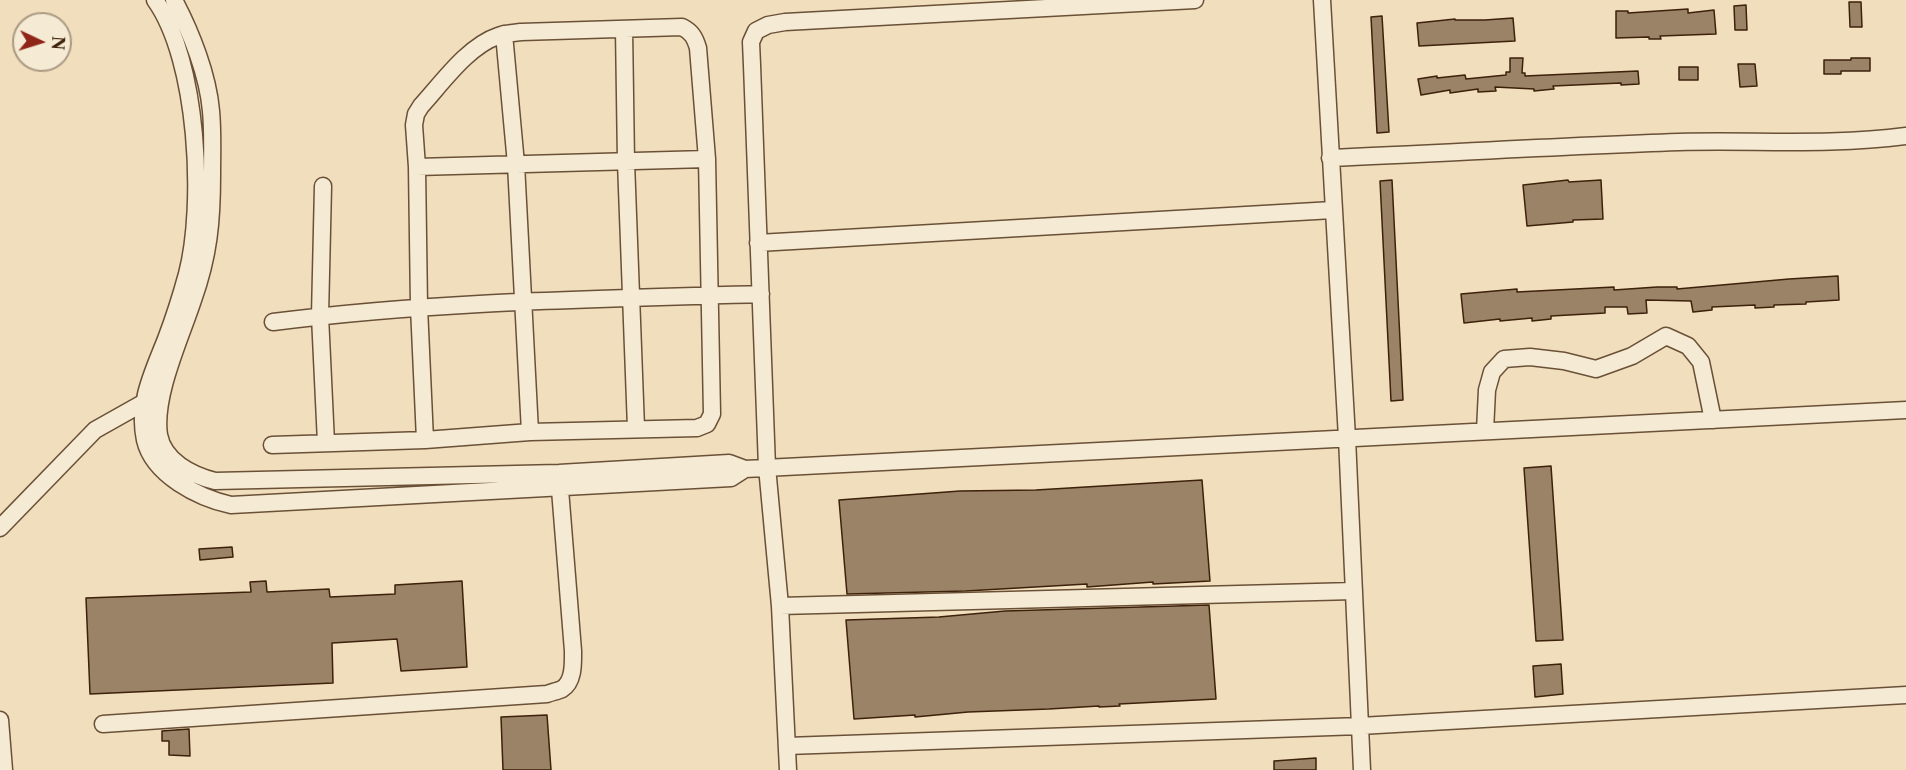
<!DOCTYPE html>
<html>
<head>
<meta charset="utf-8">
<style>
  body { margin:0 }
  #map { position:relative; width:1906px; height:770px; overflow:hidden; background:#f0debc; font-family:"Libre Caslon Text",serif }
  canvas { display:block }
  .north { position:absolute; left:12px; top:12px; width:60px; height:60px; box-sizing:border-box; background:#f5ead3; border:2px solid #ab9a83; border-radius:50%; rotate:94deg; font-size:16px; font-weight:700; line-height:24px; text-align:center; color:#3d210b }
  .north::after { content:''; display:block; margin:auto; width:21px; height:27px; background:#8f2418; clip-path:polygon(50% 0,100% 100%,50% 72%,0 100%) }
</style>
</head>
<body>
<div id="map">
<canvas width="1906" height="770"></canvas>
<div class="north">N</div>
</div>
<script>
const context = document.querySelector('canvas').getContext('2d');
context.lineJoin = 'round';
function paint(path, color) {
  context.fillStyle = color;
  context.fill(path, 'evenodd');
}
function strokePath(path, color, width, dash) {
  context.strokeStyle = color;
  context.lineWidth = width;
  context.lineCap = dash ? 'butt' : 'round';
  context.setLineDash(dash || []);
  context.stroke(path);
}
const building = new Path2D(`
  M1849,2H1861L1862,27H1850Z
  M1746,5L1747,30H1735L1734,6Z
  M1688,9V13L1714,10L1716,34L1660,36L1661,39H1649V37L1616,38V11H1628V13Z
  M1382,16L1389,132L1377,133L1371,17Z
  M1513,18L1515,41L1419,46L1417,23L1455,19V20H1485Z
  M1510,58H1523L1522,73H1525V76L1638,71L1639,84L1621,85V83L1553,86L1554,89L1534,91V89L1495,87L1496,91L1478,92V89L1450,93V90L1421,95L1418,79L1437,76V78L1465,75L1466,79L1506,75V72H1510Z
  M1851,58H1870V71H1841V74H1824V60H1851Z
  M1738,64H1755L1757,86L1740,87Z
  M1679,67H1698V80H1679Z
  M1392,180L1403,400L1391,401L1380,181Z
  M1568,180L1569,182L1601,180L1603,219L1573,220V222L1527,226L1523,185Z
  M1838,276L1839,300L1806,302V304L1774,305V307L1755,308V305L1712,307V310L1693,312L1691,301L1646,300L1647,313L1628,314L1627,307H1605V313L1551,316V319L1532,321V318L1500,321V319L1464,323L1461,294L1517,289V292L1614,287V290L1657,287H1677V289L1789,279Z
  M1551,466L1563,640L1536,641L1524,468Z
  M1202,480L1210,581L1153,584V582L1087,587V584L966,591L847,594L839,500L960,491L1036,490Z
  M232,547L233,557L200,560L199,549Z
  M266,581L267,592L329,589L330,597L395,594V585L462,581L467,667L401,671L397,639L332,643L333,683L90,694L86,598L251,592L250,582Z
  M1209,605L1216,699L1119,704L1120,706L1099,707V706L1049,709L968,712L915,717V715L854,719L846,620L939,617L1005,611Z
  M1561,664L1563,694L1535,697L1533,666Z
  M547,715L551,770H503L501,717Z
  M189,729L190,756L169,755V741H162V731Z
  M1316,758V770H1274V761Z`);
const minor = new Path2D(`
  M155,0C198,60 205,205 187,274C181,296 174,318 166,339C153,372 137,403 145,440C153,475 199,498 231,505L731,478L745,469
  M174,0C191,32 208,75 211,111C213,132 212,154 212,175C212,221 209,255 193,300C181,337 153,396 159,435C164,461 191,475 215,481L559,473L729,463L745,469L1906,410
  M1322,0L1347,438L1362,770
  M624,29L626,162L636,428
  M504,34L516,164L530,432
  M1330,158C1447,153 1563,146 1679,142C1755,140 1831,146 1906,136
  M417,167L707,159
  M323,186L320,316L326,443
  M758,243L1333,210
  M273,322C435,301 598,299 761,294
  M1485,431L1487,390L1492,372L1504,359L1530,357L1564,361L1596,369L1632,356L1666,336L1688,346L1701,362L1713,420
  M272,445L425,440L530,432L697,428L707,424L712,414L707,159L698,48C695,38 692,32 682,27L521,32C514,33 505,33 498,36C468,46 442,83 421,106L416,114L414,125L417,167L419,307L425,440
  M0,528L95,430L143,403L151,401
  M780,606L1354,591
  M0,720L4,770
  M103,724L547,694C552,692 558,691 562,689C574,682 573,663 573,651L559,477
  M787,746L1360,726L1906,695
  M788,770L780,606L767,467L752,65L751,42L756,31L768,25L785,22L1195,0`);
paint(building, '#9a8367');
strokePath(building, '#3d210b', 1.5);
strokePath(minor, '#6a5037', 19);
strokePath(minor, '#f5ead3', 16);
</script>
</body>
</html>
